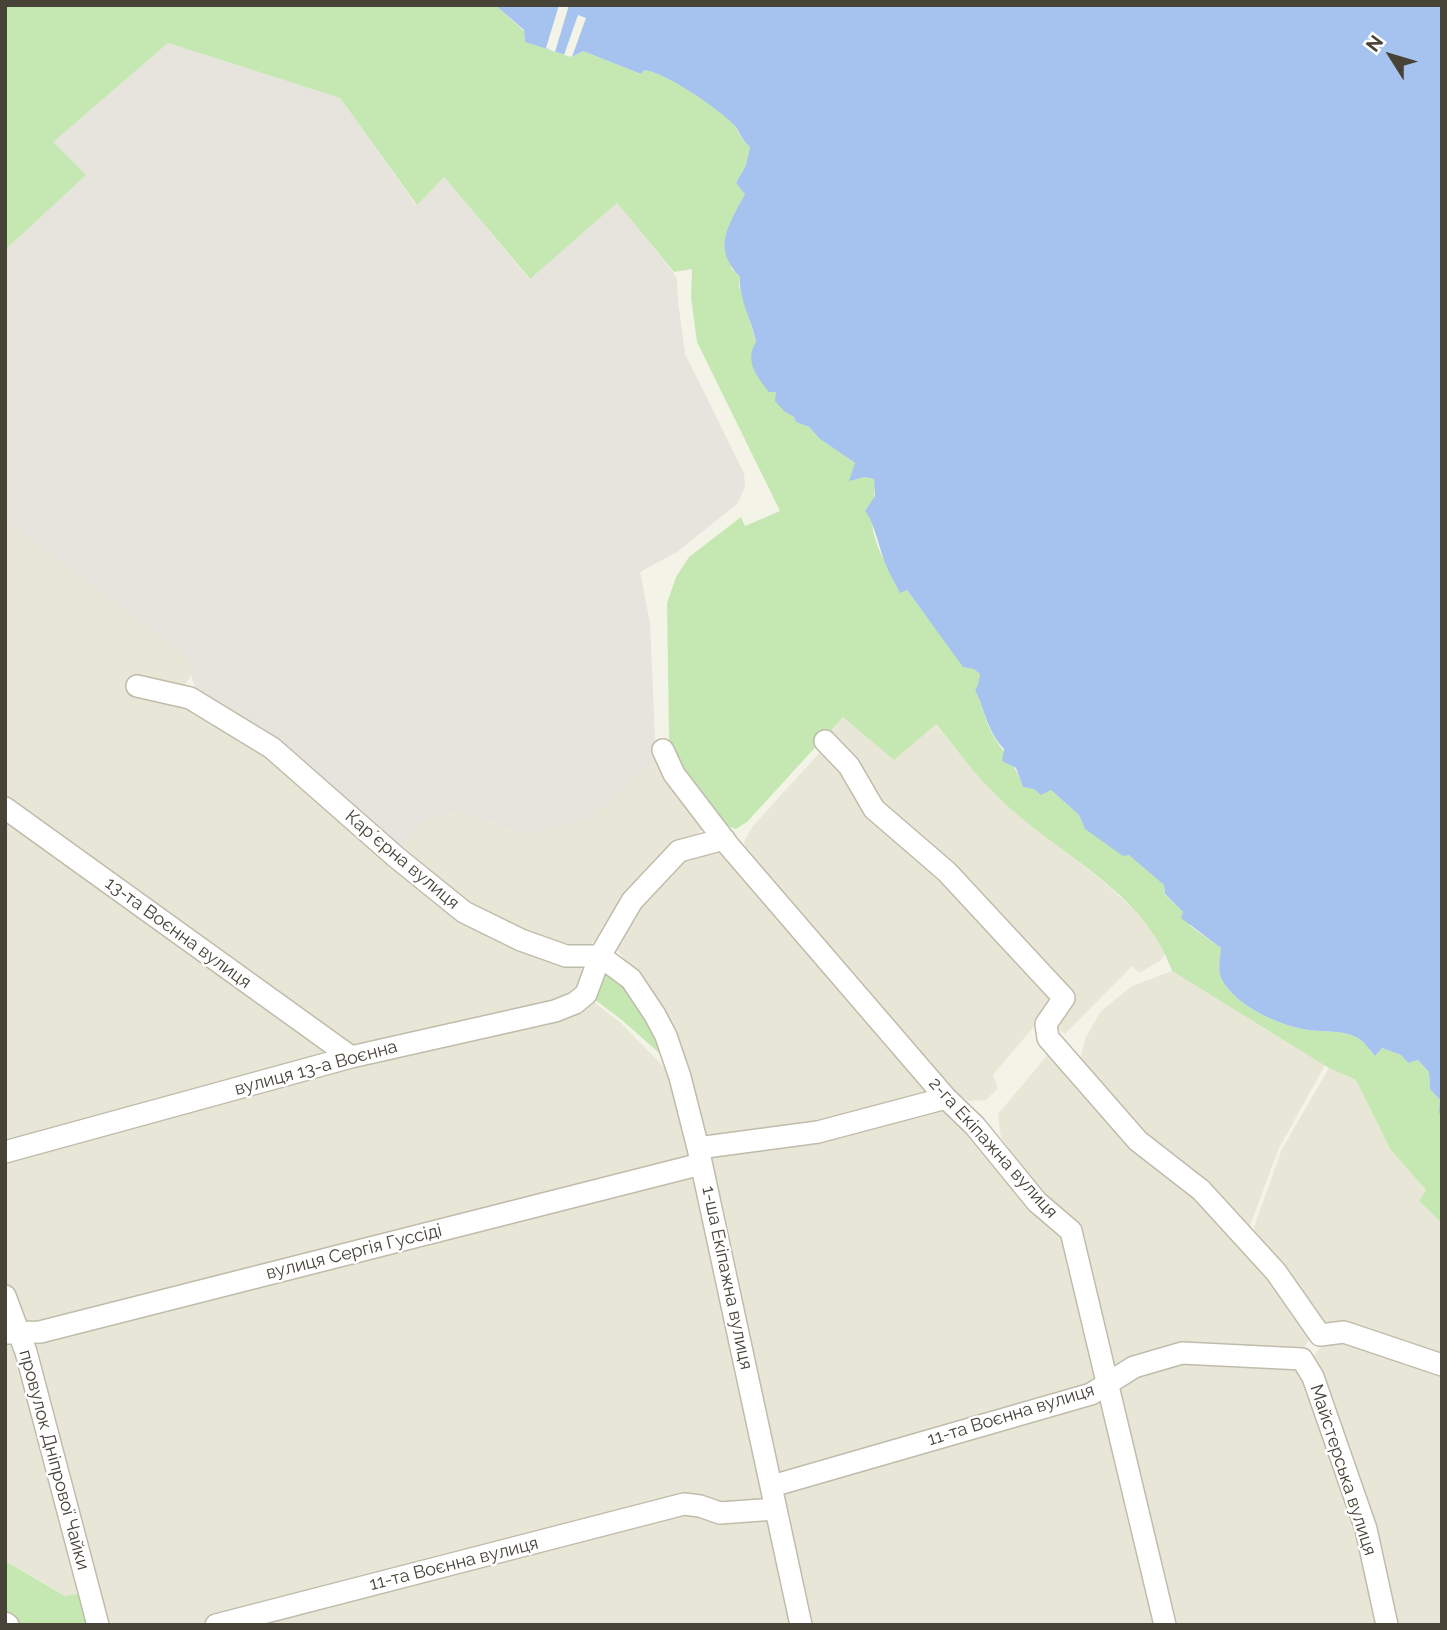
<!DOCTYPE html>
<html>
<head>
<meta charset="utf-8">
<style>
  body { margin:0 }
  #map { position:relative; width:1447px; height:1630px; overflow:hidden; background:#f4f3e8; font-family:Raleway,sans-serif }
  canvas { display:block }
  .frame { position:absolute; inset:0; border:7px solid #474437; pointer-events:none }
  .north { position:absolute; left:1356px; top:21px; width:70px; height:70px; -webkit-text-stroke:5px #fff; paint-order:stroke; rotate:307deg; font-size:19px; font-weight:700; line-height:28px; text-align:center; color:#474437 }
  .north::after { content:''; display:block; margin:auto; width:24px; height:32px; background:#474437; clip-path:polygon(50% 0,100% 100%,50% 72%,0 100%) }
</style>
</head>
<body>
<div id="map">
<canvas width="1447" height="1630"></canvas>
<div class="frame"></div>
<div class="north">N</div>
</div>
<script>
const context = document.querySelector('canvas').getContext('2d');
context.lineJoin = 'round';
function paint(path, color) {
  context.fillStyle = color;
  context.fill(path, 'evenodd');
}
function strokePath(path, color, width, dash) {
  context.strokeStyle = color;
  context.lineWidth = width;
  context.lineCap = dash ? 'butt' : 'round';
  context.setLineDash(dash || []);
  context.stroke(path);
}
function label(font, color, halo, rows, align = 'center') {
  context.font = font + ' Raleway,sans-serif';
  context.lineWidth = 5;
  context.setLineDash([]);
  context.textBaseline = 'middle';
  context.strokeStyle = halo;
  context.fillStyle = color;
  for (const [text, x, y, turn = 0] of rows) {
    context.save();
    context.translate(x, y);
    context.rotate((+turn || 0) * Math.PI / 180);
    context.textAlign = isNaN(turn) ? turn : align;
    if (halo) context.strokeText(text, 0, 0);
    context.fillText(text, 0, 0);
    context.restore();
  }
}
const residential = new Path2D(`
  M5,521L189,659L191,675L182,690V704L270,753L392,861L581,967L584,979L572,998L356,1048L5,800Z
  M843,717L935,724L999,798L1106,884L1145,920L1166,953L1160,961L1139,973L1132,966L1065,1034L1043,1016L993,1075L998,1088L986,1100L969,1101L953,1090L748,854L744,842L753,826L833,738L828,732Z
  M656,760L700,817L704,826L700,832L679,844L629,896L590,946L567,952L467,909L399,853L422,822L457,811L524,834L577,816L585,822Z
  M5,818L321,1046L322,1052L316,1059L5,1147Z
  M721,849L929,1094L817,1127L707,1140L701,1132L661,1012L617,949L615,938L681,856Z
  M1172,971L1325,1065L1279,1148L1247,1234L1140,1138L1078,1069L1085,1039L1101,1011L1132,986Z
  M589,998L621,1023L665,1068L674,1080L690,1157L26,1325L12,1305L5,1280V1158Z
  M1050,1052L1200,1193L1312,1332L1306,1345L1295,1353L1114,1367L1074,1226L1042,1195L1001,1137L998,1114Z
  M1329,1068L1356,1080L1390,1149L1426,1190L1419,1201L1442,1223V1361L1323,1325L1254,1235V1227L1282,1149Z
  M927,1107L945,1112L963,1126L1067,1237L1097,1385L781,1475L774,1465L709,1152Z
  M694,1176L764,1497L755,1504H662L194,1625H105L33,1356L36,1343L44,1336Z
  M1334,1338L1442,1369V1625H1393L1312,1359L1317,1351Z
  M5,1340L14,1343L85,1593L66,1596L5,1561Z
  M1182,1356L1296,1368L1308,1378L1338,1457L1383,1625H1172L1116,1382Z
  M1103,1399L1159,1625H806L782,1502L787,1492Z
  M686,1509L768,1517L794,1625H237Z`);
const industrial = new Path2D(`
  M168,43L340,98L416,205L444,177L529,279L617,203L673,272L677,279L678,301L685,354L744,473L745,486L738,503L677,552L640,572L650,623L656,760L585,822L577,817L572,823L524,834L457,811L422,822L399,853L197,691L191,675L189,659L5,521V250L85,175L52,142Z`);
const green = new Path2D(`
  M5,5H495L524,31L525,42L572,57L583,51L641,74L644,70C667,73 712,105 730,121C739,129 740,140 750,147L746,165L736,183L746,193L729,226L731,268L740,277L739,286L756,342L785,412L794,417L796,422L809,427L820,439L855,463L865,477L874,479C877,493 871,505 872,519C872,544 890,570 900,592L906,589L929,620L980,674L979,685L975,690C983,706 985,722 994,737C1005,755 1016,766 1023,787L1051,790L1079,815L1085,829L1129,854L1164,885L1165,895L1183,912L1190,926L1221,948C1220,958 1217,972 1222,980C1237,1007 1279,1026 1308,1030C1324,1032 1342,1030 1356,1037C1363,1040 1370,1050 1375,1056L1382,1048L1401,1055L1408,1063L1418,1060L1429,1072L1430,1089L1440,1100L1442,1223L1419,1201L1426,1190L1390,1149L1356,1080L1329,1068L1172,971C1145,891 1056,854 999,798C976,776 956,748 936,724L894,760L843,717L747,822L736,829L724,825L673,758L669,737L667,603L676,577L689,557L741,517L745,526L780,511L697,342L691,298L692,269L674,272L617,203L530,279L444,177L417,205L340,98L168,43L53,142L86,175L5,250Z
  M609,972L628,985L667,1060L623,1021L594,999L601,974Z
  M5,1561L65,1596L85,1593L93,1625H17L5,1615Z`);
const water = new Path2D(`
  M495,5H1442V1115L1439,1113L1440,1100L1430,1089L1429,1072L1418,1060L1408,1063L1401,1055L1382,1048L1375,1056C1370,1050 1363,1040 1356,1037C1342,1030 1324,1032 1308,1030C1280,1026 1237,1007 1222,980C1217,972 1220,958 1221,948L1181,918L1183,912L1165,894L1164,885L1129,855L1123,856L1085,829L1079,815L1051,790L1041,795L1034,789L1023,787L1016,768L1002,761L1004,749C987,731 985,710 975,690L978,685L980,674L974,669L963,667L907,590L900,593C895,583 889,573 885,563C880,550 873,519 865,511L875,496L874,479L865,477L849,481L855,463L820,439L809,427L796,422L794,417L785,412L775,401L776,392H769C757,377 744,361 756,342C752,321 738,297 740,277C711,247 729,225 745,194L736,183L746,165L750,147C741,140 741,133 734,125C717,108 667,73 644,70L641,74L583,51L572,57L525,42L524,30Z`);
const pier = new Path2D(`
  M559,5H569L555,52L546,48Z
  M578,15L586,18L572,57L564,55Z`);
const minor = new Path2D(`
  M137,686L190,698L272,748L396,857L464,912L521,940L566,956H600
  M825,741L849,766L874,809L947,872L1064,998L1046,1024L1048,1038L1138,1141L1201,1190L1276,1272L1320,1335L1344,1332L1442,1365
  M663,750L674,774L729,846L946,1098L975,1126L1037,1202L1071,1231L1165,1625
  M5,808L351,1057
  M600,956L631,979L655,1015L666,1036L680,1077L698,1148L801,1625
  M698,1148L818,1132L946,1098
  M5,1152L351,1057L555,1011L575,1003L586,994L600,956L632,901L679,851L724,839
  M5,1296L26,1352L98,1625
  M5,1333L40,1332L701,1164
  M1302,1359L1313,1377L1366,1529L1387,1625
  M772,1486L1091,1394L1134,1367L1182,1353L1302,1359
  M5,1623L8,1625
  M216,1625L684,1504L700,1506L720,1513L775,1509`);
const streetNames = [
  ["Карʼєрна вулиця",402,860,40],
  ["13-та Воєнна вулиця",178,933,36],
  ["вулиця 13-а Воєнна",316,1068,-15],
  ["2-га Екіпажна вулиця",993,1148,48],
  ["вулиця Сергія Гуссіді",354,1252,-14],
  ["1-ша Екіпажна вулиця",727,1278,78],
  ["11-та Воєнна вулиця",1011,1415,-17],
  ["провулок Дніпрової Чайки",54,1460,75],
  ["Майстерська вулиця",1343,1470,72],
  ["11-та Воєнна вулиця",454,1564,-14]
];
paint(residential, '#e8e6d6');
paint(industrial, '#e6e4dd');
paint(green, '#c5e8b2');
paint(water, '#a6c3f0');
paint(pier, '#f4f3e8');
strokePath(minor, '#bfbcab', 24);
strokePath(minor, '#fff', 21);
label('18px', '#474437', '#fff', streetNames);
</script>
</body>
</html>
